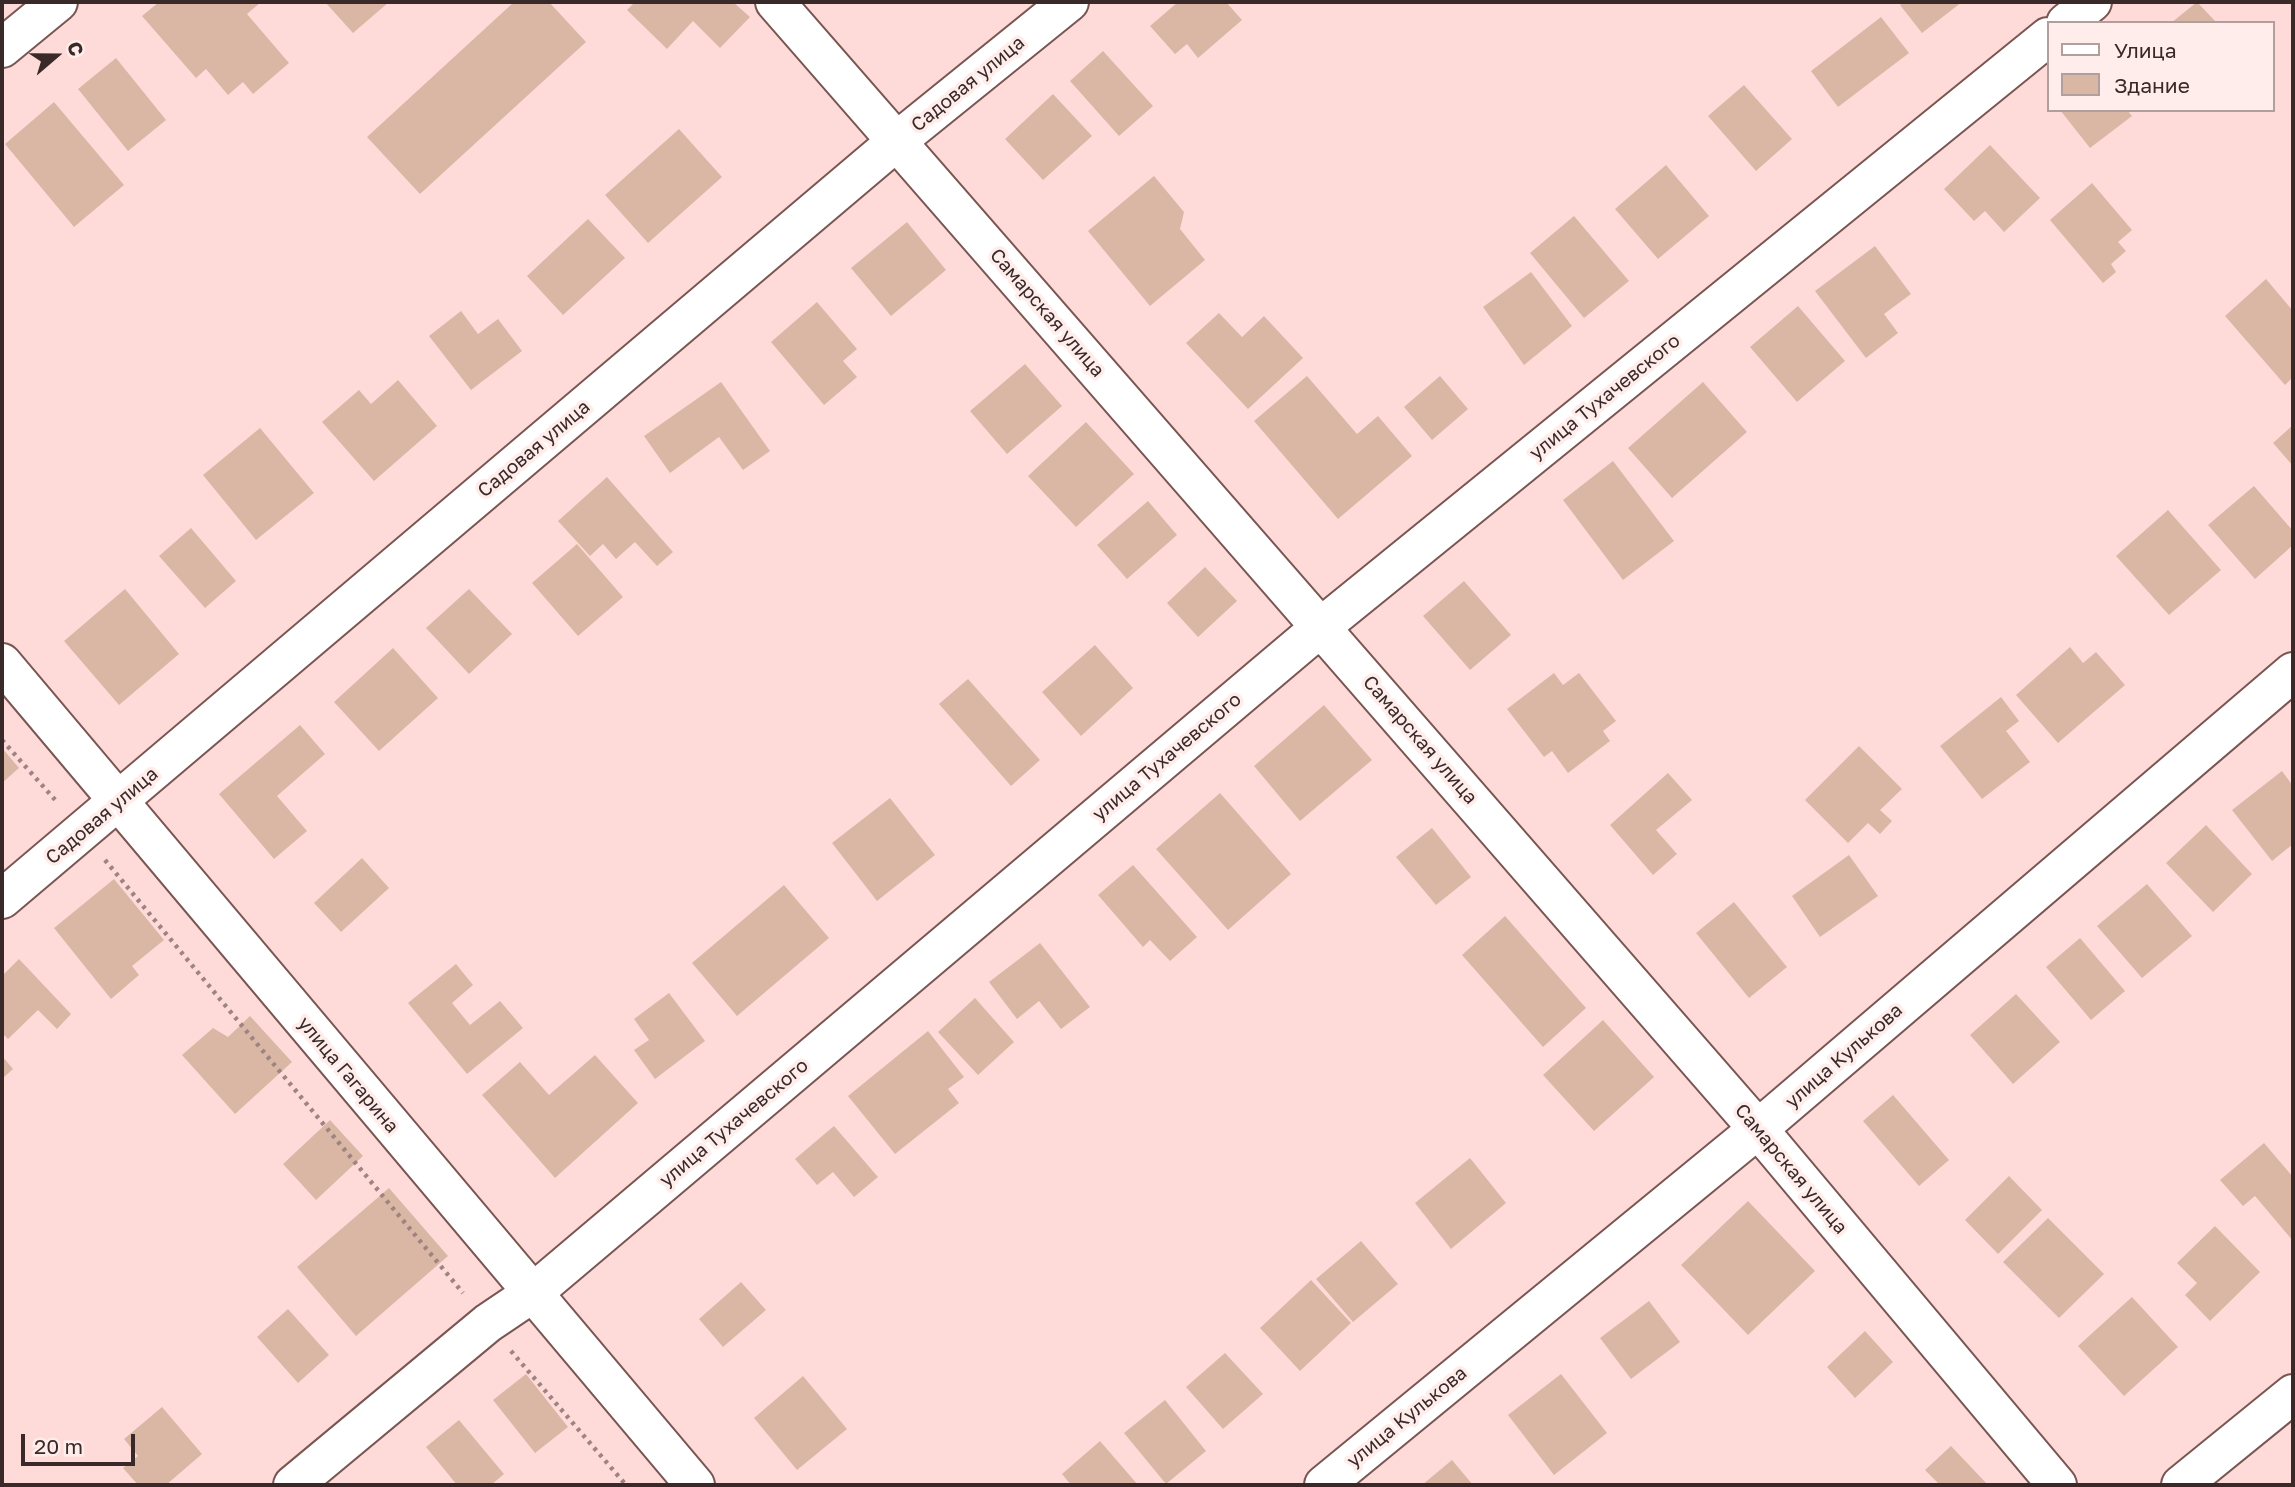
<!DOCTYPE html>
<html>
<head>
<meta charset="utf-8">
<style>
  body { margin:0 }
  #map { position:relative; width:2295px; height:1487px; overflow:hidden; background:#fedbd8; font-family:"Golos Text",sans-serif }
  canvas { display:block }
  .frame { position:absolute; inset:0; border:4px solid #392928; pointer-events:none }
  .legend { position:absolute; left:2047px; top:21px; width:228px; height:91px; box-sizing:border-box; background:#ffedeb; border:2px solid #b09f9d; margin:0; padding:9px 12px; list-style:none; font-size:21px; color:#392928 }
  .legend li { display:flex; align-items:center; gap:14px; height:35px }
  .legend b { width:35px; border:2px solid #b09f9d }
  .north { position:absolute; left:21px; top:21px; width:70px; height:70px; -webkit-text-stroke:5px #ffedeb; paint-order:stroke; rotate:70deg; font-size:19px; font-weight:700; line-height:28px; text-align:center; color:#392928 }
  .north::after { content:''; display:block; margin:auto; width:24px; height:32px; background:#392928; clip-path:polygon(50% 0,100% 100%,50% 72%,0 100%) }
  .scale { position:absolute; left:21px; top:1434px; width:114px; height:32px; box-sizing:border-box; border:4px solid #392928; border-top:0; padding-left:9px; font-size:21px; line-height:24px; white-space:nowrap; color:#392928; -webkit-text-stroke:5px #ffedeb; paint-order:stroke }
</style>
</head>
<body>
<div id="map">
<canvas width="2295" height="1487"></canvas>
<div class="frame"></div>
<ul class="legend">
<li><b style="height:9px;background:#fff"></b>Улица</li>
<li><b style="height:19px;background:#dab7a5"></b>Здание</li>
</ul>
<div class="north">С</div>
<div class="scale">20 m</div>
</div>
<script>
const context = document.querySelector('canvas').getContext('2d');
context.lineJoin = 'round';
function paint(path, color) {
  context.fillStyle = color;
  context.fill(path, 'evenodd');
}
function strokePath(path, color, width, dash) {
  context.strokeStyle = color;
  context.lineWidth = width;
  context.lineCap = dash ? 'butt' : 'round';
  context.setLineDash(dash || []);
  context.stroke(path);
}
function label(font, color, halo, rows, align = 'center') {
  context.font = font + ' "Golos Text",sans-serif';
  context.lineWidth = 7;
  context.setLineDash([]);
  context.textBaseline = 'middle';
  context.strokeStyle = halo;
  context.fillStyle = color;
  for (const [text, x, y, turn = 0] of rows) {
    context.save();
    context.translate(x, y);
    context.rotate((+turn || 0) * Math.PI / 180);
    context.textAlign = isNaN(turn) ? turn : align;
    if (halo) context.strokeText(text, 0, 0);
    context.fillText(text, 0, 0);
    context.restore();
  }
}
const building = new Path2D(`
  M159,2H261L247,14L289,63L253,94L243,82L228,95L206,69L196,78L142,16Z
  M325,2H389L353,33Z
  M514,2H549L586,42L420,194L367,137Z
  M635,2H733L750,17L720,48L693,21L667,49L627,10Z
  M1178,2H1226L1242,20L1198,58L1187,44L1175,54L1150,26Z
  M1904,2H1962L1922,33L1900,5Z
  M2197,2L2217,23H2171Z
  M1881,17L1909,53L1838,107L1811,71Z
  M1103,51L1153,106L1119,136L1070,81Z
  M116,58L166,120L128,151L78,89Z
  M1744,85L1792,139L1756,171L1708,116Z
  M1053,94L1092,136L1043,180L1005,139Z
  M54,102L124,185L74,227L5,144Z
  M2060,110H2127L2132,116L2090,148Z
  M679,129L722,177L648,243L605,195Z
  M1990,145L2040,198L2004,232L1985,211L1974,221L1944,189Z
  M1666,165L1709,216L1658,259L1615,209Z
  M1154,176L1184,212L1180,229L1205,260L1150,306L1088,231Z
  M2092,183L2132,230L2118,242L2126,251L2111,264L2116,272L2103,283L2050,220Z
  M1574,216L1629,281L1584,318L1530,253Z
  M588,219L625,258L563,315L527,276Z
  M907,222L946,270L891,316L851,268Z
  M1875,246L1911,294L1884,314L1898,333L1866,358L1815,291Z
  M1531,272L1572,326L1524,365L1483,307Z
  M2266,279L2293,311V377L2285,385L2225,316Z
  M817,302L857,349L843,361L857,377L824,405L771,342Z
  M1798,306L1845,361L1797,402L1750,347Z
  M461,311L478,334L498,319L522,351L471,390L429,336Z
  M1219,313L1242,337L1264,316L1303,358L1248,409L1186,343Z
  M1025,364L1062,406L1007,454L970,411Z
  M1307,376L1357,434L1378,416L1412,456L1338,519L1254,421Z
  M1440,376L1468,409L1432,440L1404,407Z
  M398,380L437,426L374,481L322,422L359,390L371,404Z
  M721,382L770,451L743,470L719,437L670,473L644,436Z
  M1703,382L1747,432L1672,498L1628,448Z
  M1086,422L1134,474L1076,527L1028,476Z
  M2293,425V466L2273,443Z
  M260,428L314,493L256,540L203,475Z
  M1613,461L1674,541L1623,580L1563,500Z
  M607,477L673,552L657,566L635,542L616,559L603,544L590,556L558,521Z
  M2254,486L2293,531V545L2255,579L2208,525Z
  M1148,501L1177,535L1127,579L1097,545Z
  M2168,510L2221,570L2169,615L2116,556Z
  M191,528L236,581L205,608L159,556Z
  M577,544L623,597L578,636L532,583Z
  M1205,567L1237,601L1198,637L1167,603Z
  M1464,581L1511,635L1470,670L1423,616Z
  M125,589L179,654L119,705L64,641Z
  M469,589L512,634L469,674L426,628Z
  M1095,645L1133,688L1081,736L1042,692Z
  M2070,647L2083,663L2096,652L2125,685L2058,743L2016,695Z
  M393,648L438,698L379,751L334,702Z
  M1554,673L1563,685L1579,673L1616,721L1603,731L1610,741L1568,773L1552,751L1544,757L1507,709Z
  M968,679L1040,760L1011,786L939,704Z
  M2001,697L2019,721L2006,731L2030,762L1982,799L1940,746Z
  M1324,705L1372,760L1300,821L1254,766Z
  M300,725L325,754L277,796L307,831L274,859L219,794Z
  M1859,746L1902,789L1880,810L1892,821L1880,834L1868,823L1848,843L1805,800Z
  M2,748L19,768L2,783Z
  M2282,771L2293,786V844L2272,861L2232,810Z
  M1668,773L1692,800L1656,830L1677,854L1653,875L1610,825Z
  M1220,793L1291,874L1228,930L1156,849Z
  M890,798L935,855L877,901L832,843Z
  M2206,825L2252,874L2213,912L2166,863Z
  M1432,828L1471,877L1436,905L1396,857Z
  M1849,855L1878,896L1820,937L1792,896Z
  M362,858L389,888L341,932L314,903Z
  M1133,865L1197,937L1170,961L1150,940L1143,947L1098,895Z
  M114,879L164,940L132,966L139,975L111,999L54,928Z
  M2147,884L2192,936L2142,978L2097,926Z
  M784,885L829,938L737,1016L692,963Z
  M1734,902L1787,967L1749,998L1696,933Z
  M1505,916L1586,1008L1543,1047L1462,955Z
  M2080,938L2125,991L2091,1020L2046,967Z
  M1040,943L1090,1007L1061,1029L1039,1001L1017,1019L989,982Z
  M19,959L71,1014L57,1029L38,1010L8,1039L2,1033V976Z
  M456,964L473,985L452,1003L470,1025L500,1001L523,1028L467,1074L408,1003Z
  M669,993L705,1041L655,1079L634,1050L649,1040L634,1019Z
  M2016,994L2060,1042L2013,1084L1970,1035Z
  M975,998L1014,1042L978,1075L938,1032Z
  M250,1016L292,1062L235,1114L182,1055L213,1028L228,1037Z
  M1603,1020L1654,1077L1594,1131L1543,1075Z
  M928,1031L964,1077L948,1089L959,1103L895,1154L848,1096Z
  M595,1055L638,1103L555,1178L482,1095L520,1062L549,1095Z
  M2,1056L13,1069L2,1079Z
  M1893,1095L1949,1160L1919,1186L1863,1121Z
  M330,1120L363,1156L316,1200L283,1164Z
  M834,1126L878,1177L854,1197L833,1172L817,1185L795,1159Z
  M2264,1143L2293,1177V1241L2255,1196L2243,1206L2220,1180Z
  M1470,1158L1506,1203L1451,1249L1415,1203Z
  M2009,1176L2042,1210L1998,1254L1965,1220Z
  M389,1188L448,1256L356,1336L297,1267Z
  M1748,1201L1815,1271L1748,1335L1681,1265Z
  M2048,1218L2104,1274L2059,1318L2003,1262Z
  M2215,1226L2260,1272L2210,1321L2185,1295L2197,1283L2177,1263Z
  M1361,1241L1398,1284L1353,1322L1316,1279Z
  M1311,1280L1351,1323L1300,1371L1260,1328Z
  M741,1282L766,1310L723,1347L699,1319Z
  M2132,1297L2178,1347L2124,1396L2078,1346Z
  M1649,1301L1680,1342L1631,1379L1600,1338Z
  M288,1309L329,1355L298,1383L257,1337Z
  M1865,1331L1893,1362L1855,1398L1827,1367Z
  M1225,1353L1263,1394L1223,1429L1186,1387Z
  M526,1374L568,1427L535,1453L493,1400Z
  M1561,1374L1607,1433L1554,1475L1508,1415Z
  M803,1376L847,1429L797,1470L754,1418Z
  M1165,1400L1206,1451L1166,1484L1124,1433Z
  M162,1407L202,1454L166,1485H138L123,1468L138,1456L124,1439Z
  M459,1420L504,1474L491,1485H457L426,1447Z
  M1100,1441L1138,1485H1071L1062,1474Z
  M1951,1446L1988,1485H1940L1925,1470Z
  M1452,1460L1473,1485H1422Z`);
const path = new Path2D(`
  M2,740L57,802
  M105,860L463,1293
  M511,1351L626,1485`);
const minor = new Path2D(`
  M775,2L1758,1129L2057,1485
  M2066,23L2092,2
  M2,48L58,2
  M2,899L897,141L1069,2
  M293,1485L488,1323L534,1292L1321,627L2048,37
  M1324,1485L1758,1129L2293,672`);
const major = new Path2D(`
  M2,663L695,1485
  M2181,1485L2293,1394`);
const streetNames = [
  ["Садовая улица",968,84,-39],
  ["Самарская улица",1047,313,49],
  ["улица Тухачевского",1605,397,-39],
  ["Садовая улица",534,449,-40],
  ["Самарская улица",1420,740,49],
  ["улица Тухачевского",1167,757,-40],
  ["Садовая улица",102,816,-40],
  ["улица Кулькова",1844,1056,-41],
  ["улица Гагарина",348,1075,50],
  ["улица Тухачевского",734,1123,-40],
  ["Самарская улица",1791,1169,50],
  ["улица Кулькова",1407,1417,-39]
];
paint(building, '#dab7a5');
strokePath(minor, '#7a5653', 42);
strokePath(major, '#7a5653', 42);
strokePath(path, '#9d8482', 4.5, [3.5, 5]);
strokePath(minor, '#fff', 38);
strokePath(major, '#fff', 38);
label('19px', '#392928', '#ffedeb', streetNames);
</script>
</body>
</html>
